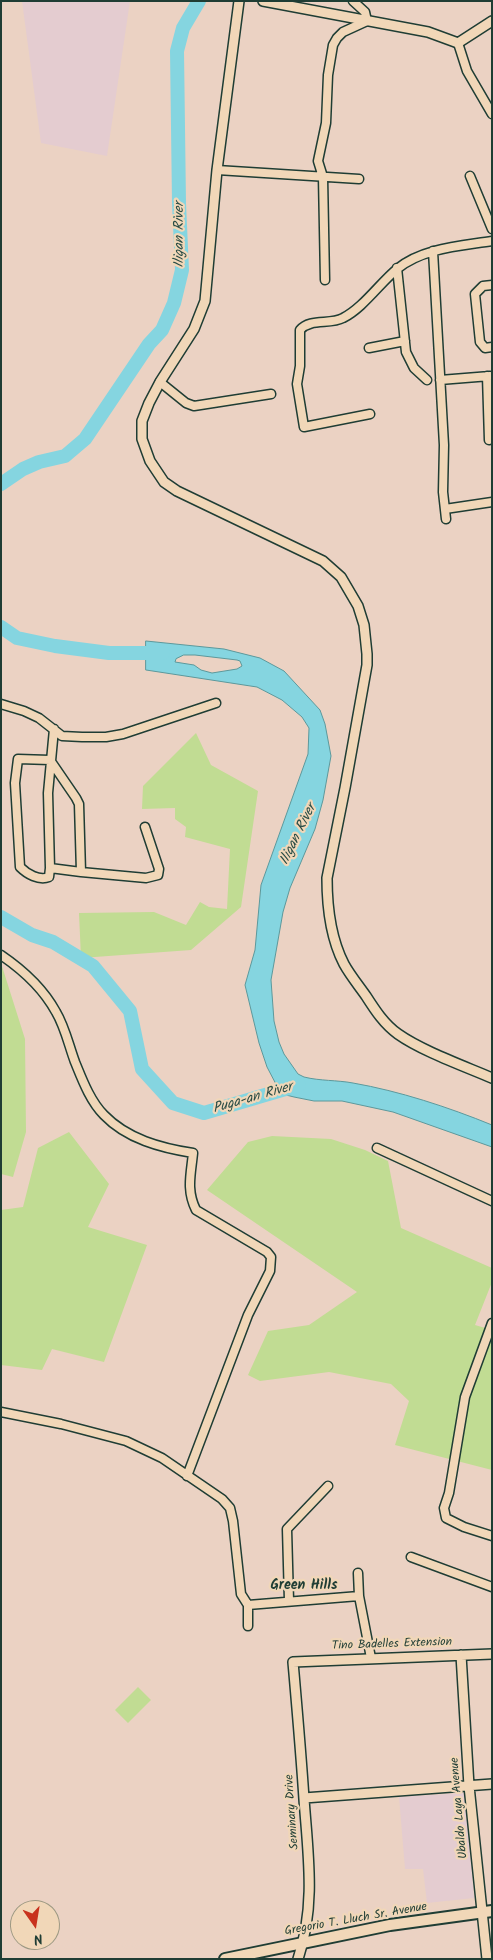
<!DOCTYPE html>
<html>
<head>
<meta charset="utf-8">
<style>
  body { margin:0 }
  #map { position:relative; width:493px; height:1960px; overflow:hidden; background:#ebd2c3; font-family:Kalam,sans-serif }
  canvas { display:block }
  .frame { position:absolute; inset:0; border:2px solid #1f3d34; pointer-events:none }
  .north { position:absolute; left:10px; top:1900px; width:50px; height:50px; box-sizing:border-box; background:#f1d7b8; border:1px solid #9d9983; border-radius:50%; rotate:167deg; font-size:14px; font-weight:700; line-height:20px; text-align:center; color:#1f3d34 }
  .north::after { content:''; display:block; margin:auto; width:18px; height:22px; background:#c8321e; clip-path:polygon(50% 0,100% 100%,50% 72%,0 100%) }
</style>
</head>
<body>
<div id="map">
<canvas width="493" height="1960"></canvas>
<div class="frame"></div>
<div class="north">N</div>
</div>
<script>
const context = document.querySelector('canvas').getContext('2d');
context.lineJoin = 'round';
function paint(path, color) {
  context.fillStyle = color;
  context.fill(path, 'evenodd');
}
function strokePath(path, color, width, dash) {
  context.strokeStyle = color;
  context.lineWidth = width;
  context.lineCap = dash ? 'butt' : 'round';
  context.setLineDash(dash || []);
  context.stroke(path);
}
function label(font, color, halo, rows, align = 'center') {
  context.font = font + ' Kalam,sans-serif';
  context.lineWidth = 4.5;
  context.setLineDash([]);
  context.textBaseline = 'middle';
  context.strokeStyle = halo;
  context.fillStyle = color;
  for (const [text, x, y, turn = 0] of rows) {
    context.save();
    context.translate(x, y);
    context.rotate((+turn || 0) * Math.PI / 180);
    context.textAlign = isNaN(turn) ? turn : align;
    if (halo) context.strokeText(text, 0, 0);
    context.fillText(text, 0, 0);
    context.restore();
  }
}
const built = new Path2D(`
  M22,1H130L107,156L41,143Z
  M464,1793L474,1898L427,1903L423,1869H405L399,1797Z`);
const green = new Path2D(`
  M196,733L211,765L258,791L241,907L191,950L81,958L79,913L154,912L186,925L200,902L209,907L227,909L230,849L185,837L186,827L175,819V808L142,809L143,786Z
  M1,963L25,1039L26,1132L13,1177L1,1174Z
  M69,1132L109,1184L88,1227L147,1245L104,1362L52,1349L42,1370L1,1365V1210L23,1207L38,1148Z
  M272,1136L331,1139L365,1150L388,1161L401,1228L492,1268V1282L475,1325L492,1330V1470L395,1445L409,1401L391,1384L329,1372L260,1381L248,1375L268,1331L309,1325L357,1292L207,1190L248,1142Z
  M138,1687L151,1700L128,1723L115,1710Z`);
const water = new Path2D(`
  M146,641L224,649L260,658L284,671L320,710L325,724L331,756L323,800L315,829L290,888L283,912L271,980L274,1021L279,1042L284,1054L298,1074L304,1077C320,1081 337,1080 353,1083C399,1091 448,1107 492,1125V1147L393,1112L342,1101H314L294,1097L286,1095L278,1088L267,1067L259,1043L245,985L255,950L261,885L308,754L309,728L302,717L282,700L257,687L146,670ZM184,655H195L237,660L240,661L242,666L237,669L212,673L201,670L194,665L175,662L176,659Z`);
const river = new Path2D(`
  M1,484L23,469L39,462L65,456L85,439L149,344L162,330L174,303L182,270L179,203L177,51L183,28L199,1
  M1,627L17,638L55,646L109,653H163
  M1,917L32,935L53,942L93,966L130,1011L142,1069L173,1103L204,1113L299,1085`);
const minor = new Path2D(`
  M458,43L467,71L492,114
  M217,170L359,179
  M470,176L492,229
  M433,251L444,445L443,492L446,519
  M397,268L406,352L414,368L427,380
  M325,280L323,177L318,161L326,123L328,75L333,45L337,38L343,32L367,21L365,12L353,1
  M492,285L483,286L475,294L480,342L485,348L492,347
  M369,348L405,341
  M487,376L489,440L492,439
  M440,380L490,376
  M160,382L186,403L194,406L271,394
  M370,414L304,427L297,384L300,366V330C310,318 330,325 343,318C363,308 380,283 397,269C422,248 461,246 492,241
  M445,509L492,502
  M1,704L24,711L39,718L62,736L82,737H106L123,734L216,703
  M54,729L48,793L50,868L81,872L146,878L158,875L159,869L145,827
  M50,868L49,877C39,881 27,874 20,867L15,783L18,759L50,760L76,798L79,804L81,872
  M1,955C23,970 43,988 56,1012C65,1027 69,1046 75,1062C82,1079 90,1101 104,1115C127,1139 161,1148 193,1153C191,1174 186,1190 196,1210L267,1252L271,1257L270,1271L248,1315L187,1476
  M377,1148L492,1201
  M492,1323L465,1397L449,1493L444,1508L446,1518L464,1527L492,1536
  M1,1412L61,1424L126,1441L162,1458L222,1499L230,1508L233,1521L241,1594L248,1605V1626
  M411,1557L492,1587
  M358,1573L359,1596L371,1658
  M289,1601L287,1529L328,1486
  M248,1605L359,1596`);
const tertiary = new Path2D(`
  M239,1L217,170L205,301L194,329L160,382L149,403L142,421V439L150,461L164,482L177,491L323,561L341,577L358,606L364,625L367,654V665L345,788L327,878C327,907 331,939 344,964C350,975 359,986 366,996C375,1010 384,1024 398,1034C422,1051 464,1066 492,1078
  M263,1L428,32L458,43L492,21
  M461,1655L469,1786L487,1959
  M304,1798L492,1784
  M298,1959C316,1905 308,1855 304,1799C301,1753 297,1708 293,1662L492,1654`);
const secondary = new Path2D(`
  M225,1959L390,1925L492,1911`);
const streetNames = [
  ["Tino Badelles Extension",392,1645,-2],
  ["Ubaldo Laya Avenue",460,1808,-95],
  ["Seminary Drive",293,1812,-94],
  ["Gregorio T. Lluch Sr. Avenue",356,1920,-10]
];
const waterNames = [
  ["Iligan River",181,235,-90],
  ["Iligan River",299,835,-64],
  ["Puga-an River",253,1099,-16]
];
const neighbourhoodNames = [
  ["Green Hills",304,1587]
];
paint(built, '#e4ccd0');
paint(green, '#c1dc93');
paint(water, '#85d5e0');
strokePath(water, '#5c989b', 1);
strokePath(river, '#85d5e0', 14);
strokePath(minor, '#1f3d34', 11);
strokePath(tertiary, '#1f3d34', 12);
strokePath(secondary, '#1f3d34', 14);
strokePath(minor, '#f1d7b8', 8);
strokePath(tertiary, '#f1d7b8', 9);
strokePath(secondary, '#f1d7b8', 10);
label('12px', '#1f3d34', '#f1d7b8', streetNames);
label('italic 14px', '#294c45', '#f1d7b8', waterNames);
label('bold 14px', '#1f3d34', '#f1d7b8', neighbourhoodNames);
</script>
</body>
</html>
